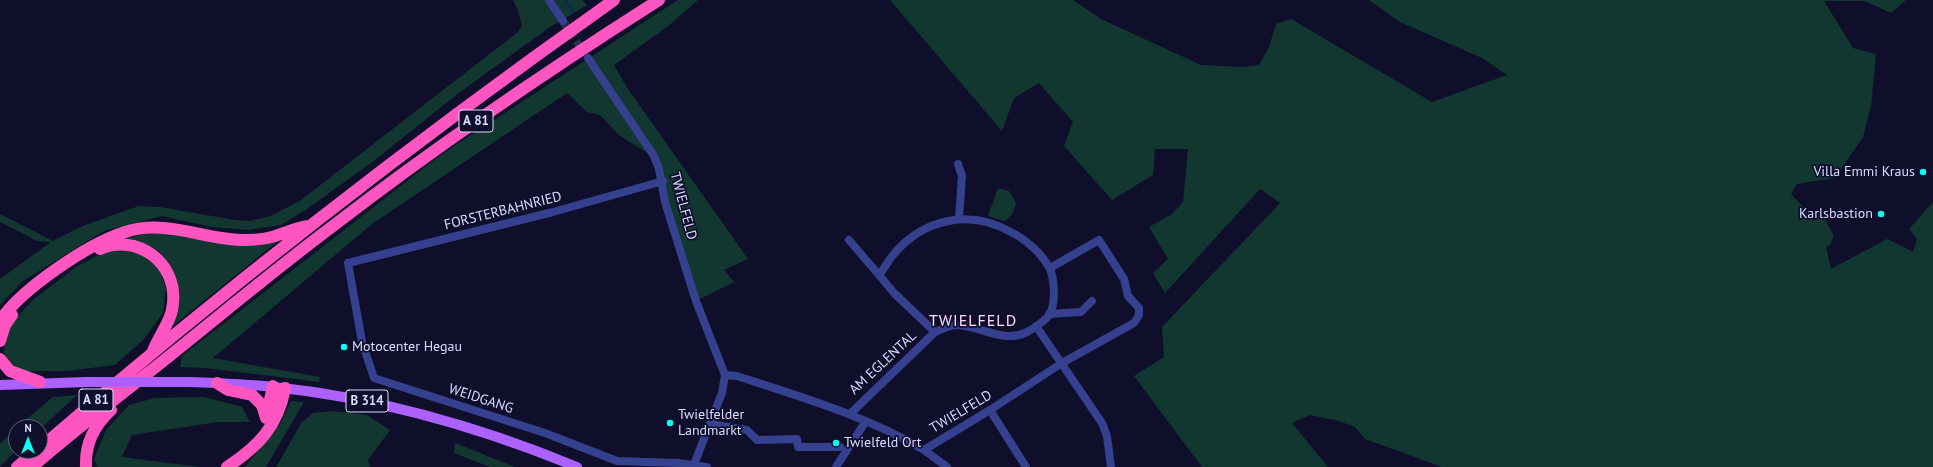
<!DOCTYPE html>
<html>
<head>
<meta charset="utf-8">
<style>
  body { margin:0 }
  #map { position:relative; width:1933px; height:467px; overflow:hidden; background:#0f0f2c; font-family:"PT Sans",sans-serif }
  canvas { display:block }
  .north { position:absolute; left:8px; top:419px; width:40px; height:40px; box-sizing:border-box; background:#0f0f2c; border:1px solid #606180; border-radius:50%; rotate:0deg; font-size:11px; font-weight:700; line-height:16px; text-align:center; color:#dadbff }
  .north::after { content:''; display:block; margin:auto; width:14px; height:18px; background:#06fff2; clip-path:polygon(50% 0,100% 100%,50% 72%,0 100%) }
</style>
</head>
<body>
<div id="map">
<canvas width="1933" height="467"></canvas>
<div class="north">N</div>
</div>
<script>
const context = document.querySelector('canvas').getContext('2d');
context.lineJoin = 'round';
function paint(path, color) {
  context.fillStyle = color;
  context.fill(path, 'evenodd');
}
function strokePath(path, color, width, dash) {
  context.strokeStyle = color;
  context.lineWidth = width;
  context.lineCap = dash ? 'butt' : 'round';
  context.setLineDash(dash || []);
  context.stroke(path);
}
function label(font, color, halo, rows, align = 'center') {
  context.font = font + ' "PT Sans",sans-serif';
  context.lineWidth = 3.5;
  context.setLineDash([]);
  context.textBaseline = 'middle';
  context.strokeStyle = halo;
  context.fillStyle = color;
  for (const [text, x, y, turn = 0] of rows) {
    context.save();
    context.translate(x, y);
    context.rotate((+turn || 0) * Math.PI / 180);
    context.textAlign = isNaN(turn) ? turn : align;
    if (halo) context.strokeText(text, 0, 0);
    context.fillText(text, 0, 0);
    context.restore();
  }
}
const green = new Path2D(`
  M513,0H582L587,5L550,27L460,92L371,163L307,209L281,225L248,230L212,227L162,216L104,231L23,281L0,305V279L51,242L37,241L0,222V214L53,241L85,225L139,206L160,207L235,220L249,221L271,216L301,200L518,32L522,26L518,10Z
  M678,0H698L667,27L614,65L628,89L748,259L724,270L734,282L696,301L654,157L619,135L600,115L587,112L567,93L372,224L213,358L320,377L319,382L206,368L180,367L182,356L442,154Z
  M890,0H1073L1101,19L1201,65L1242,67L1259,65L1269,47L1276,24L1291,19L1432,102L1507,75L1482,58L1400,22L1369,0H1906L1891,13L1865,1H1824L1853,48L1876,54L1871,106L1863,137L1835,178L1797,184L1791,194L1807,211L1820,210L1834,236L1830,245L1826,247L1831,269L1887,239L1913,252L1917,239L1909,229L1933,202V467H1442L1365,439L1355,427L1339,421L1310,415L1292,423L1328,467H1202L1134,376L1164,357L1162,327L1280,203L1260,189L1165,293L1153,273L1168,259L1149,227L1172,214L1183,202L1188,149H1155L1153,175L1112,200L1064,146L1073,122L1039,83L1014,98L1002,131Z
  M998,188L1009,191L1016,203L1012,214L1005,221L988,216Z
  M153,233L273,241L277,242L174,325L172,322C175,316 179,308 179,301C179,285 170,257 155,249C143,243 132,242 118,241L128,237Z
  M121,250H131L148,256L159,268L166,288L163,313L144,339L115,365L67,371H22L10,364L4,354V340L10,324L34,299L76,267L100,254Z
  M77,395L40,429V427H17L53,397Z
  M204,397L242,407L250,422H218L132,435L122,457L200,467H97L94,459L106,430L129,405L155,398Z
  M291,401L304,402L266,467H245L280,424Z
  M333,411L367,415L390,430L368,460L370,467H276L302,422L313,413Z
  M16,428V451L0,466V444Z
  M455,443L515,467H490L454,453Z`);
const stream = new Path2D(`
  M565,0L574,12`);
const minorTunnel = new Path2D(`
  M563,21L585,54`);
const minor = new Path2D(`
  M549,0L563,21
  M588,58L654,156L659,169L665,202L696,301L725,375L722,393L693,467
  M958,164L962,176L959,219
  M663,181L553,212L348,263L362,342L374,378L545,433L617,461L678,463L707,467
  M849,240L879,275
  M1049,314L1081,312L1092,301
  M1036,326L1102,423L1107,436L1111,467
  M725,375L737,376C801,397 866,416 924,450L990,410L1062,363L1134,323L1139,315V308L1128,296L1124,279L1099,240L1050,268
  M990,410L1026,467
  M850,414L935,332L894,293L879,275C884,269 888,261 893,255C923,219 968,209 1009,231C1025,239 1040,252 1049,267C1055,278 1056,305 1049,315C1045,321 1032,330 1025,333C1002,343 979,325 955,325C948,326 941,330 935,332
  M710,424L747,430L757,440L797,439L798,447H840
  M924,450L947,467
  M836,467L866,421`);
const major = new Path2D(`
  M190,382C218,383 246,384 274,387C379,398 480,427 577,467
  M0,385L86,382`);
const highway = new Path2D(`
  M100,249C137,233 177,262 173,303C172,321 159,335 153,351
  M0,321C21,289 88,244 125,232C137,228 151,227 164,228C191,230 217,240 245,240C257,240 269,239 281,234C291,231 298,227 309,226
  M0,341L5,325L12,315
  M0,359L10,371L40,382
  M217,383L228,390L252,395L262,405L266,418
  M266,418L273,386
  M40,448C224,289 416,140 614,0
  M17,467L36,451
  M32,467C70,434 109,404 148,373C210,324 270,273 333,226C438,145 547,71 659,0
  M86,467C85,443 94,426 111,410
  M227,467C259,446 278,426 285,388`);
const majorBridge = new Path2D(`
  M86,382H190`);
const markers = [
  [1923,172,4,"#06fff2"],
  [1881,214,4,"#06fff2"],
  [344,347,4,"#06fff2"],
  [670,423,4,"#06fff2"],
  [836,443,4,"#06fff2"]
];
const shields = [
  [476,121,34],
  [96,400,34],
  [367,401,42]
];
const shieldNames = [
  ["A 81",476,121],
  ["A 81",96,400],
  ["B 314",367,401]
];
const poiNames = [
  ["Villa Emmi Kraus",1915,172,"right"],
  ["Karlsbastion",1873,214,"right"],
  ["Motocenter Hegau",352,347],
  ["Twielfelder",678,415],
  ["Landmarkt",678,431],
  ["Twielfeld Ort",844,443]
];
const streetNames = [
  ["TWIELFELD",683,206,75],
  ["FORSTERBAHNRIED",503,211,-14],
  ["AM EGLENTAL",883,363,-43],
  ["WEIDGANG",481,399,18],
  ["TWIELFELD",961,412,-31]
];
const quarterNames = [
  ["TWIELFELD",973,321]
];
paint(green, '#113730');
strokePath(stream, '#062b4e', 2.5);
strokePath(minorTunnel, '#2d2e4c', 8, [8, 4]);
strokePath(minor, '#35408f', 8);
strokePath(major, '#ac61ff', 10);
strokePath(highway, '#ff55c0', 12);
strokePath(majorBridge, '#ac61ff', 10);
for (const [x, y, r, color] of markers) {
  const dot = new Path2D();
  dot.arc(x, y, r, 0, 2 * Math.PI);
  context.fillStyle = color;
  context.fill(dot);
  strokePath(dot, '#0f0f2c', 1.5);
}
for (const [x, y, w] of shields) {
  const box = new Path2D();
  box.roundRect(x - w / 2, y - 11, w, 22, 3);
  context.fillStyle = '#0f0f2c';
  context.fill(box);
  strokePath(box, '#dadbff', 1);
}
label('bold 13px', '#dadbff', null, shieldNames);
label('14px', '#dadbff', '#0f0f2c', poiNames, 'left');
label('14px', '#dadbff', '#0f0f2c', streetNames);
context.letterSpacing = '1px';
label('16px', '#ffdcf8', '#0f0f2c', quarterNames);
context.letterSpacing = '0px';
</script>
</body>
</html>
